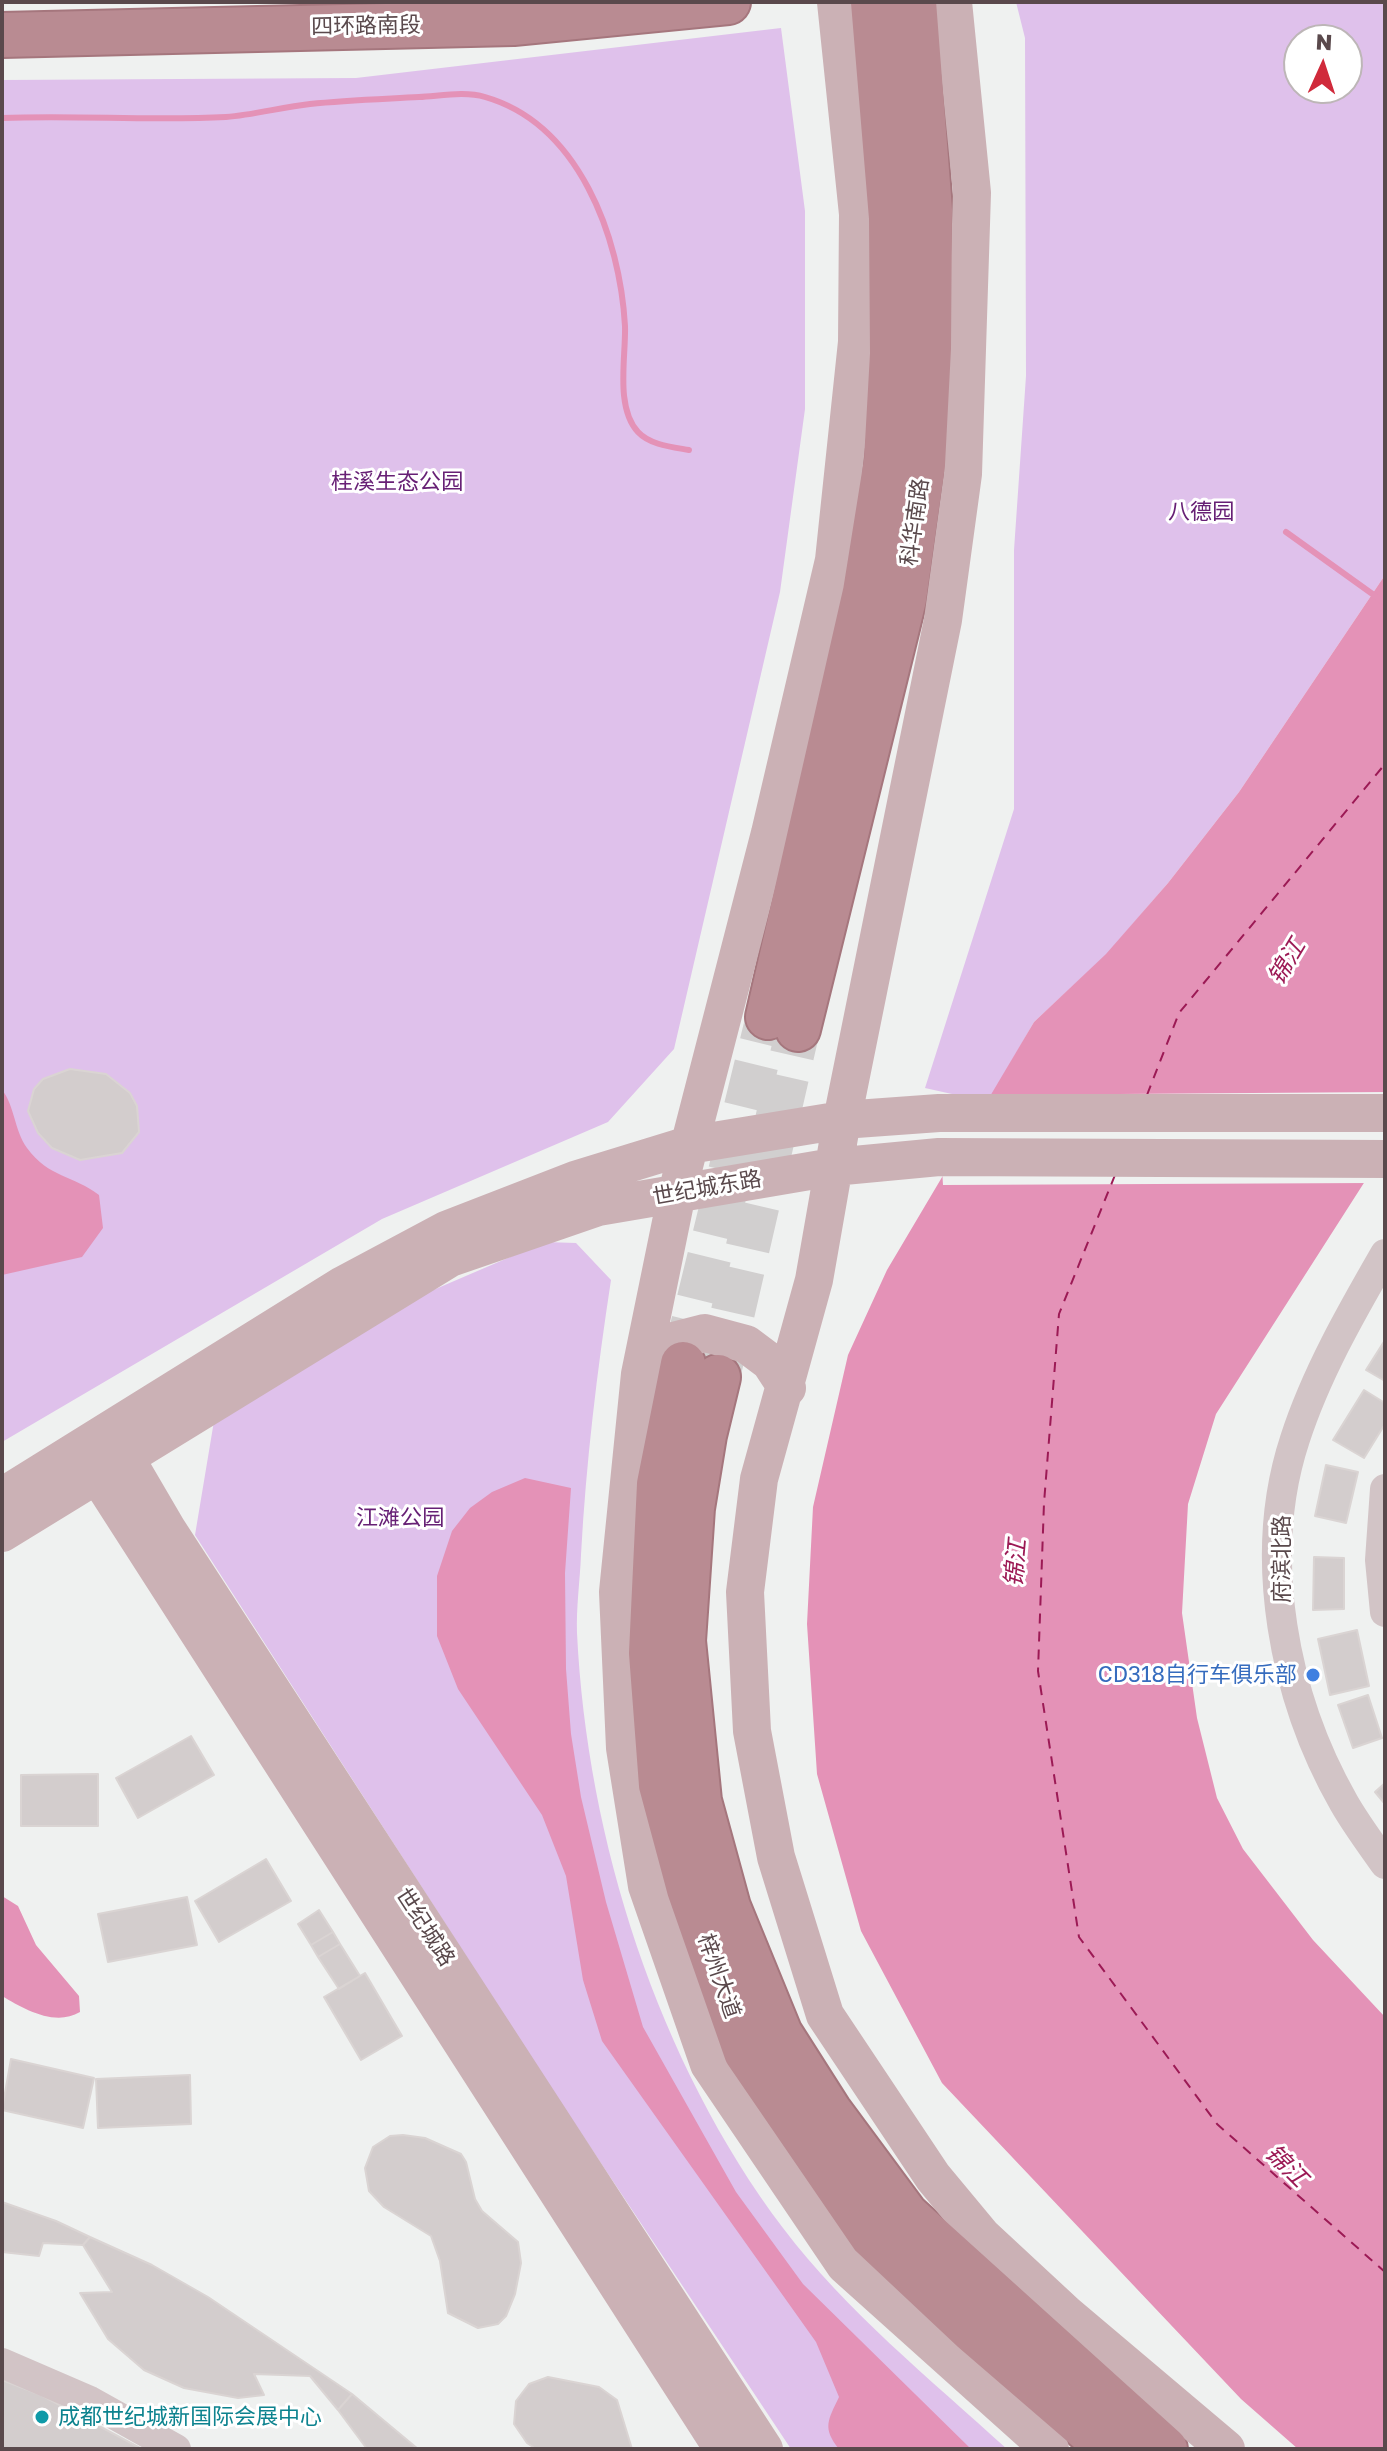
<!DOCTYPE html>
<html>
<head>
<meta charset="utf-8">
<style>
  body { margin:0 }
  #map { position:relative; width:1387px; height:2451px; overflow:hidden; background:#eff1f0; font-family:"Golos Text",sans-serif }
  canvas { display:block }
  .frame { position:absolute; inset:0; border:4px solid #5a494c; pointer-events:none }
  .north { position:absolute; left:1283px; top:24px; width:80px; height:80px; box-sizing:border-box; background:#fff; border:2px solid #bdb6b7; border-radius:50%; rotate:3deg; font-size:22px; font-weight:700; line-height:32px; text-align:center; color:#5a494c }
  .north::after { content:''; display:block; margin:auto; width:28px; height:36px; background:#d02a3b; clip-path:polygon(50% 0,100% 100%,50% 72%,0 100%) }
</style>
</head>
<body>
<div id="map">
<canvas width="1387" height="2451"></canvas>
<div class="frame"></div>
<div class="north">N</div>
</div>
<script>
const context = document.querySelector('canvas').getContext('2d');
context.lineJoin = 'round';
function paint(path, color) {
  context.fillStyle = color;
  context.fill(path, 'evenodd');
}
function strokePath(path, color, width, dash) {
  context.strokeStyle = color;
  context.lineWidth = width;
  context.lineCap = dash ? 'butt' : 'round';
  context.setLineDash(dash || []);
  context.stroke(path);
}
function label(font, color, halo, rows, align = 'center') {
  context.font = font + ' "Golos Text","Noto Sans SC",sans-serif';
  context.lineWidth = 6;
  context.setLineDash([]);
  context.textBaseline = 'middle';
  context.strokeStyle = halo;
  context.fillStyle = color;
  for (const [text, x, y, turn = 0] of rows) {
    context.save();
    context.translate(x, y);
    context.rotate((+turn || 0) * Math.PI / 180);
    context.textAlign = isNaN(turn) ? turn : align;
    if (halo) context.strokeText(text, 0, 0);
    context.fillText(text, 0, 0);
    context.restore();
  }
}
const green = new Path2D(`
  M1016,2H1385V575L1239,792L1168,883L1107,954L1034,1022L988,1102L925,1088L1014,809V550L1026,376L1025,38ZM1299,40H1347V88H1299Z
  M781,28L805,211V409L780,592L674,1049L608,1122L382,1219L2,1442V80L356,78Z
  M545,1242L576,1243L611,1280C597,1371 586,1463 581,1555C580,1580 576,1608 577,1633C587,1840 658,2062 783,2228C846,2311 930,2379 1007,2449H791L551,2088L195,1535L214,1421L382,1312Z`);
const water = new Path2D(`
  M1385,575V1150L1216,1414L1188,1504L1182,1613L1197,1718L1217,1798L1243,1849L1313,1940L1385,2017V2449H1298L1241,2399L942,2083L861,1931L817,1774L807,1624L813,1507L848,1355L887,1270L1034,1022L1106,954L1168,883L1239,792Z
  M2,1090C15,1106 14,1130 27,1148C49,1178 73,1175 99,1195L103,1228L82,1257L2,1275Z
  M525,1478L571,1488L565,1573L566,1669L571,1734L581,1797L606,1902L643,2027L736,2192L803,2284L971,2449H839C822,2428 828,2420 839,2397L816,2342L602,2041L583,1980L566,1876L542,1815L458,1689L437,1636V1576L452,1531L470,1508L492,1492Z
  M2,1896L18,1906L36,1945L79,1996L80,2012C55,2027 24,2009 2,1996Z`);
const pier = new Path2D(`
  M1385,1092V1158L1369,1183L943,1185L942,1168L987,1095Z`);
const stream = new Path2D(`
  M2,118C77,115 152,121 226,117C254,115 282,107 310,104C346,100 383,99 419,97C440,96 465,91 485,97C579,124 620,237 625,326C626,357 615,407 638,432C650,445 672,447 689,450
  M1286,532L1385,603`);
const ferry = new Path2D(`
  M1147,1095L1179,1013L1385,764
  M1115,1175L1059,1314L1044,1503L1038,1671L1079,1937L1217,2124L1385,2272`);
const building = new Path2D(`
  M70,1069L106,1074L130,1093L137,1106L139,1132L122,1153L80,1160L52,1148L38,1133L28,1111L34,1089L43,1079Z
  M1385,1340V1381L1366,1370Z
  M1364,1390L1385,1403V1424L1364,1458L1333,1440Z
  M1326,1465L1358,1472L1346,1523L1315,1516Z
  M1314,1557L1344,1558V1609L1313,1610Z
  M1357,1630L1369,1686L1330,1695L1318,1639Z
  M1368,1695L1382,1738L1353,1748L1338,1705Z
  M191,1736L214,1775L138,1818L116,1778Z
  M98,1774V1826H21V1775Z
  M1385,1783V1804L1375,1792Z
  M266,1859L291,1901L219,1942L195,1901Z
  M187,1897L197,1945L108,1962L98,1914Z
  M319,1910L333,1932L311,1945L298,1924Z
  M333,1932L340,1944L318,1957L311,1945Z
  M340,1944L360,1976L339,1989L318,1957Z
  M365,1973L402,2036L361,2060L324,1997Z
  M11,2059L94,2078L83,2128L2,2110Z
  M190,2075L191,2124L98,2128L96,2079Z
  M403,2135L425,2138L461,2154L466,2162L475,2199L482,2211L518,2242L521,2263L515,2294L506,2316L498,2324L478,2328L448,2313L440,2261L431,2236L384,2207L369,2191L365,2168L373,2147L390,2136Z
  M2,2202L56,2221L90,2237L83,2245L43,2243L39,2256L2,2252Z
  M90,2237L152,2265L208,2297L352,2394L338,2410L310,2376L254,2374L264,2395L238,2398L184,2388L144,2370L108,2339L80,2293L112,2292L83,2245Z
  M548,2377L599,2387L617,2400L632,2449H536L527,2443L514,2424L516,2401L529,2384Z
  M2,2380L41,2395L142,2449H2Z
  M352,2394L418,2449H367L338,2410Z`);
const highwayTunnel = new Path2D(`
  M683,1364L768,1017
  M718,1377L798,1029`);
const minor = new Path2D(`
  M1385,1254C1351,1313 1316,1374 1295,1439C1256,1557 1284,1698 1344,1803C1356,1824 1371,1844 1385,1864
  M1385,1489L1380,1560L1385,1612
  M2,2363L90,2401L176,2449`);
const major = new Path2D(`
  M836,2L858,214L857,342L834,560L770,833L677,1193L640,1374L618,1592L625,1748L647,1886L709,2064L845,2265L1050,2449
  M953,2L972,193L963,474L943,620L842,1120L814,1280L759,1479L745,1592L752,1731L776,1857L825,2015L933,2177L982,2236L1065,2313L1226,2449
  M640,1374L662,1344L705,1333L746,1344L770,1362L787,1388
  M112,1435L167,1529L764,2449
  M84,1454L723,2449
  M2,1497L343,1285L446,1230L575,1180L689,1145L842,1120L939,1113H1385
  M2,1533L450,1258L598,1207L833,1167L939,1157L1385,1159`);
const highway = new Path2D(`
  M2,35L513,23L728,2
  M768,1017L865,592L886,461L892,354L891,218L873,2
  M798,1029L904,599L923,464L929,348L930,210L914,2
  M683,1364L659,1484L651,1653L661,1785L689,1889L746,2052L872,2236L971,2329L1110,2449
  M718,1377L704,1435L692,1508L683,1641L699,1801L728,1907L780,2034L829,2111L906,2215L1165,2449`);
const markers = [
  [1313,1675,8,"#3f7fe0"],
  [42,2417,8,"#0f9aa8"]
];
const streetNames = [
  ["四环路南段",366,26,-1],
  ["科华南路",915,522,-82],
  ["世纪城东路",707,1188,-10],
  ["府滨北路",1282,1559,-90],
  ["世纪城路",425,1927,57],
  ["梓州大道",719,1976,71]
];
const parkNames = [
  ["桂溪生态公园",397,482],
  ["八德园",1201,512],
  ["江滩公园",400,1518]
];
const shopNames = [
  ["CD318自行车俱乐部",1297,1675]
];
const cultureNames = [
  ["成都世纪城新国际会展中心",58,2417]
];
const waterNames = [
  ["锦江",1287,962,-59],
  ["锦江",1016,1563,-85],
  ["锦江",1286,2166,45]
];
paint(green, '#dfc1eb');
paint(water, '#e492b7');
paint(pier, '#eff1f0');
strokePath(stream, '#e492b7', 6);
strokePath(ferry, '#9c1a55', 2, [10, 8]);
paint(building, '#d3cdcd');
strokePath(building, '#dad4d3', 2);
strokePath(highwayTunnel, '#d1cfcf', 44, [44, 22]);
strokePath(highway, '#a5767d', 48);
strokePath(minor, '#d2c4c6', 30);
strokePath(major, '#cbb1b5', 38);
strokePath(highway, '#b98b92', 44);
for (const [x, y, r, color] of markers) {
  const dot = new Path2D();
  dot.arc(x, y, r, 0, 2 * Math.PI);
  context.fillStyle = color;
  context.fill(dot);
  strokePath(dot, '#fff', 3);
}
label('22px', '#5a494c', '#fff', streetNames);
label('22px', '#672075', '#fff', parkNames);
label('22px', '#366cbe', '#fff', shopNames, 'right');
label('22px', '#0d838f', '#fff', cultureNames, 'left');
label('italic 24px', '#9c1a55', '#fff', waterNames);
</script>
</body>
</html>
